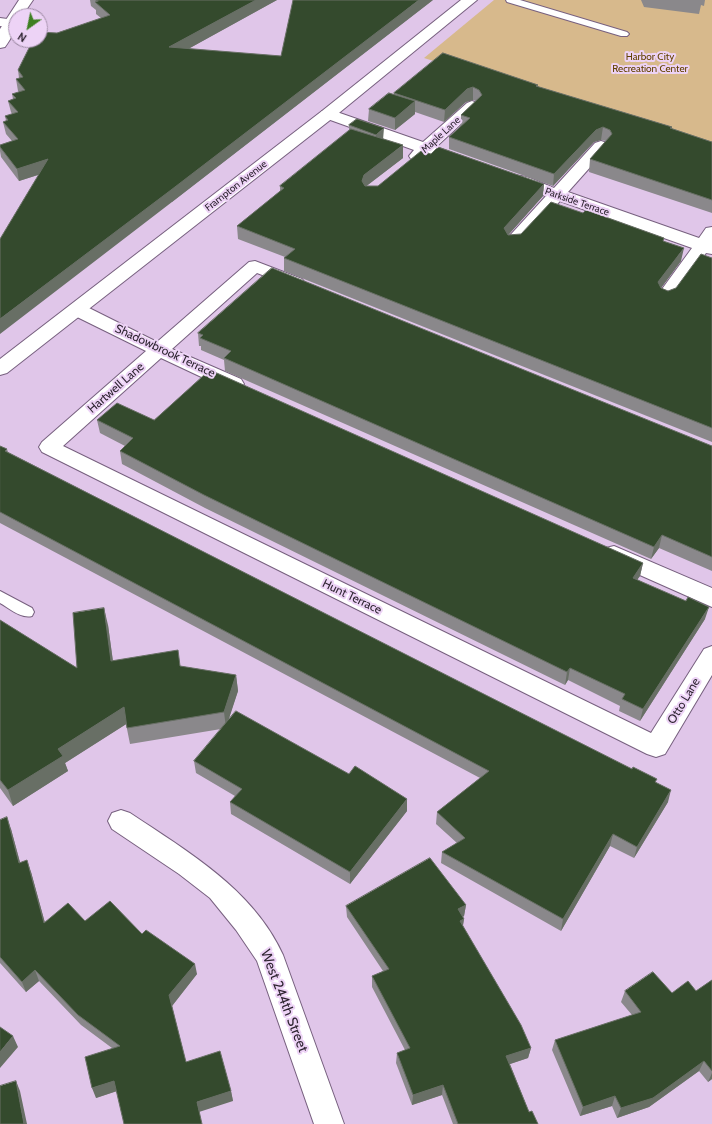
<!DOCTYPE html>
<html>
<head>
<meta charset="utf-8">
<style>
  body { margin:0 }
  #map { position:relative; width:712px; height:1124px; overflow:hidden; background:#e0c6e9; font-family:Cabin,sans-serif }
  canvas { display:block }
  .north { position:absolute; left:8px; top:8px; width:40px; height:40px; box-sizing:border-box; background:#edd3f6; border:1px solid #a18da8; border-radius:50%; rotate:213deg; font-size:11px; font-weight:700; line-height:16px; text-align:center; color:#2f2532 }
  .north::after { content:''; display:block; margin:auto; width:14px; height:18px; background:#3d7f21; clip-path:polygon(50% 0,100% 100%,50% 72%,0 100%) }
</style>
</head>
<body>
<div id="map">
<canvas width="712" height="1124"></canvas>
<div class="north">N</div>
</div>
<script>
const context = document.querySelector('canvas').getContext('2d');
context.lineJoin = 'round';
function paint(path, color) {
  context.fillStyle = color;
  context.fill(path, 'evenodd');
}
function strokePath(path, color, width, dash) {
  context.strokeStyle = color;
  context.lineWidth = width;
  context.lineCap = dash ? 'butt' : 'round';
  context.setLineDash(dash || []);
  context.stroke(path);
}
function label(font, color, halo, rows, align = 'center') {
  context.font = font + ' Cabin,sans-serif';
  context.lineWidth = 4;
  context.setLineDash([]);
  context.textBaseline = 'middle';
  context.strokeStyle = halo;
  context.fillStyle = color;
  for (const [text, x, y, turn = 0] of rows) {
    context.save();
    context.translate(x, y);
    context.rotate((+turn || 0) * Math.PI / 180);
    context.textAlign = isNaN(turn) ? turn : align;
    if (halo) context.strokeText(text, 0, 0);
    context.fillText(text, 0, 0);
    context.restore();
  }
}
const green = new Path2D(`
  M494,0H712V148L424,58Z`);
const lane = new Path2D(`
  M506,0H520L627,32L629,34L627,36H621L507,2Z
  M0,591L32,608L34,612L32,616C21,619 9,608 0,603Z`);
const street = new Path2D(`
  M0,18L15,20L16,25L10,27L0,26Z
  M472,101L477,103L480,106L477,109L436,147L469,159L471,162L469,165L463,167L428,155C422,160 419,161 411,159L409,156L414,150L322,117L320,114L322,111H334L423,142L467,103Z
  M601,141L607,143L609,146L568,192L699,238L706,228L712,227V254L706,253L672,300L666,302L660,300L657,296L692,248L560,201L519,246L513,247L507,246L504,242L546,196L510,184L508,180L510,176C524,173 541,183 554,188L595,143Z
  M255,261L302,279L305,283L302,287L296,288L257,273L172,349L241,379L244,384L241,389L234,390L227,389L161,358L63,446L651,733L704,649L712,646V675L665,754L656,757L647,754L42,452L39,447L42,442L146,351L71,314L69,310L71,306L78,304L85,306L157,342L249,262Z
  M614,546L712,588V607L606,560L603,554L606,548Z
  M121,810L130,813C188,852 253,889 283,955L344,1124H314L257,961L236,930L210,898L179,874L112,829L108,821L112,813Z`);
const secondary = new Path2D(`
  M461,0H477L334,117L7,373L0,375V359L322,111Z`);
const primary = new Path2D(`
  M19,0H33L22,16H16C16,27 12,38 5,47L0,48V29Z`);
const wall = new Path2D(`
  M90,0H277L188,49L281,56L433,0L172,202L38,175L19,181L1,157L0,151V145L12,141L6,134L3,122L6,121L5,116L12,114L11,112L8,101L13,99L12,94L19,92L18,91L16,79L19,78L18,70L34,46L57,33L101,18L96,14V10L91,6Z
  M641,0H705L704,6L701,5L699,14L644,7Z
  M443,53L538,87L672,127L671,129L712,142V213L589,172L590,159L606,141L601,140L594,142L553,186L449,149V137L460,127L461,115L476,101L473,100L466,102L444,122L415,112V114L395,130L368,121L369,109L394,94V93Z
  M357,119L384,139L403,158L366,186H378L431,154L544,184L543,196L508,235L664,241L681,261L661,288L668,291L676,288L712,258V442L284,271V258L285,257L238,239L237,226L280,191V186L349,130V125Z
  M198,333L712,446V571L659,548L651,559L225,371L224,360L201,350V346H199Z
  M97,420H154L643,563L640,576L637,579L705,619L640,721L619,711L620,706L568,680L565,685L205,508L122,464L120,451L125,446L100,433Z
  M0,446L7,449L8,452L127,513L656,782L668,802L634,858L610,846L561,931L441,863L442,852L457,843L436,824L437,812L480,778L0,523Z
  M0,620L77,668L108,625L113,661L180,666L236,675L238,691L228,720L407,811L350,884L231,814L230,802L235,796L196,773L194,761L221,729L130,744L126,724L65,763L68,771L13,806L0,788Z
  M0,820L11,829L20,862L31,872L45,923L85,921L142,934L197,974L172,1006L186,1062L231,1091L233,1101L117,1091L96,1098L112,1048L81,1025L39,981L26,992L0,963Z
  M466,905L464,916L463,917L464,919L463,926L531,1048L528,1058L510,1064L529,1112L538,1124H453L442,1095L412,1105L396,1063L397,1053L405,1050L372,987V976L383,971L347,917L346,906Z
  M712,980V1079L708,1082L699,1071L649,1107L617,1118L612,1106L580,1116L552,1050L555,1040L632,1015L621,1002L625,991L672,993L696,991Z`);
const shadedWall = new Path2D(`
  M256,0H277L170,59L169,47Z
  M419,0H433L172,202L0,334V319Z
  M473,87V100L466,102L444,122L445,110L467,89Z
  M415,101V114L395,130V118Z
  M603,127L601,140L594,142L553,186L554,174L596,130Z
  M384,128L383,140L376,147V135Z
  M403,145V158L364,188L362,181L364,175Z
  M48,159L50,171L19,181L17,169Z
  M544,184L543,196L503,241L504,228Z
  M684,248L681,261L656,295L658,282Z
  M662,535L659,548L651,559L654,547Z
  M643,563L640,576L630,590L633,578Z
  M709,607L705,619L640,721L643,709Z
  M104,608L108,625L115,677L111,661Z
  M570,668L568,680L565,685L567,672Z
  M236,675L238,691L226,728L224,712Z
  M124,707L128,723L65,763L68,771L13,806L8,790L58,749Z
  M671,790L668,802L634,858L637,847Z
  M407,799V811L350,884V872Z
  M7,817L11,829L23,874L19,863Z
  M613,834L610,846L561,931L563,919Z
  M27,860L31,872L48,934L44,923Z
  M466,905L464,916L457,921L458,909Z
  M464,919L462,930L460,921Z
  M195,964L197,974L172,1006L169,995Z
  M35,970L39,981L26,992L22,982Z
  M13,1036L18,1047L0,1068V1052Z
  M531,1048L528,1058L504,1066L506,1056Z
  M704,1061L699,1071L649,1107L617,1118L621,1108Z
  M712,1073V1079L708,1082Z
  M16,1081L20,1091L27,1124H24Z
  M114,1081L117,1091L96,1098L92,1088Z
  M443,1085L442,1095L412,1105L413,1095Z
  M231,1091L233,1101L199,1112L197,1102Z
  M615,1096L612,1106L580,1116L583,1107Z`);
const building = new Path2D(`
  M96,0H256L169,47L281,56L293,0H419L171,190L0,319V239L48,159L17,169L0,147V145L18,139L3,122L8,120L5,116L18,112L8,101L16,98L12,94L25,90L16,79L23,77L18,70L30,46H34L36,40H40V32L57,33L110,15L95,2L98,1Z
  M443,53L538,85L536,86L672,127L670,128L712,142V200L590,159L612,134L610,130L603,127L596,130L554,174L449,137L470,118L461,115L482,95L479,90L473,87L467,89L445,110L394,93Z
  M389,93L415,101L395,118L369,109Z
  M357,119L384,128L376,135L349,125Z
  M351,129L403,145L364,175L362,181L365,186H378L421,151L431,154L438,147L544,184L504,228L508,235L521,234L551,202L583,213L586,210L664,238L663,241L684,248L658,282L661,288L668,291L676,288L701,254L712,258V428L284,258L295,249L237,226L284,188L280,186Z
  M272,268L712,446V557L662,535L654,547L224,358L231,351L200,338L203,335L198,333Z
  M210,370L643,563L633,578L686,601L688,597L709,607L643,709L622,699L625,694L570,668L567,672L204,495L120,451L133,438L97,420L117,403L154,420Z
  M0,446L7,449L5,451L127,513L458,681L632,769L633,767L657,779L655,782L671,790L637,847L613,834L563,919L442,852L465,838L437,812L489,771L0,512Z
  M104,608L111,661L178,650L180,666L236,675L224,712L127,728L124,707L58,749L63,756L8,790L0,780V620L77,668L73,613Z
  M236,711L349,774L355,766L407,799L350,872L230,802L242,789L194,761Z
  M7,817L19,863L27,860L44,923L68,903L85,921L110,901L142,934L146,930L195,964L169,995L186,1062L220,1051L231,1091L197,1102L202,1124H124L114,1081L92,1088L85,1057L120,1046L78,1015L35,970L22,982L0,957V820Z
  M430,858L466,905L458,909L464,919L460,921L521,1025L531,1048L506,1056L529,1112L532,1111L538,1124H458L443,1085L413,1095L397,1053L410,1048L372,976L389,969L346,906Z
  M653,972L672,993L688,981L696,991L712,980V1071L704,1061L653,1098L621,1108L615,1096L583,1107L555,1040L641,1012L625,991Z
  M0,1027L13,1036L0,1052Z
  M16,1081L24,1124H0V1086Z`);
const farParknames = [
  ["Harbor City",650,57],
  ["Recreation Center",650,69]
];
const farStreetnames = [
  ["Maple Lane",441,135,-42],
  ["Frampton Avenue",236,186,-38],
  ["Parkside Terrace",577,202,19]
];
const streetNames = [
  ["Shadowbrook Terrace",165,351,25],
  ["Hartwell Lane",116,388,-41],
  ["Hunt Terrace",352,597,26],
  ["Otto Lane",684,701,-59]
];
const nearStreetnames = [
  ["West 244th Street",284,1001,69]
];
paint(green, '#d7b98c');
strokePath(lane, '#77607f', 2);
strokePath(street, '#77607f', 2);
strokePath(secondary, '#77607f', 2);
strokePath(primary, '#77607f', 2);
paint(lane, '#fff');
paint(street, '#fff');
paint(secondary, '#fff');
paint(primary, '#fff');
paint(wall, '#8a888b');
paint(shadedWall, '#686f65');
paint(building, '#344a2d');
strokePath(building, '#686f65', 1);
label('10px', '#614100', '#edd3f6', farParknames);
label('10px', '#2f2532', '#edd3f6', farStreetnames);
label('12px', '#2f2532', '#edd3f6', streetNames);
label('14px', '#2f2532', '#edd3f6', nearStreetnames);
</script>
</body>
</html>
